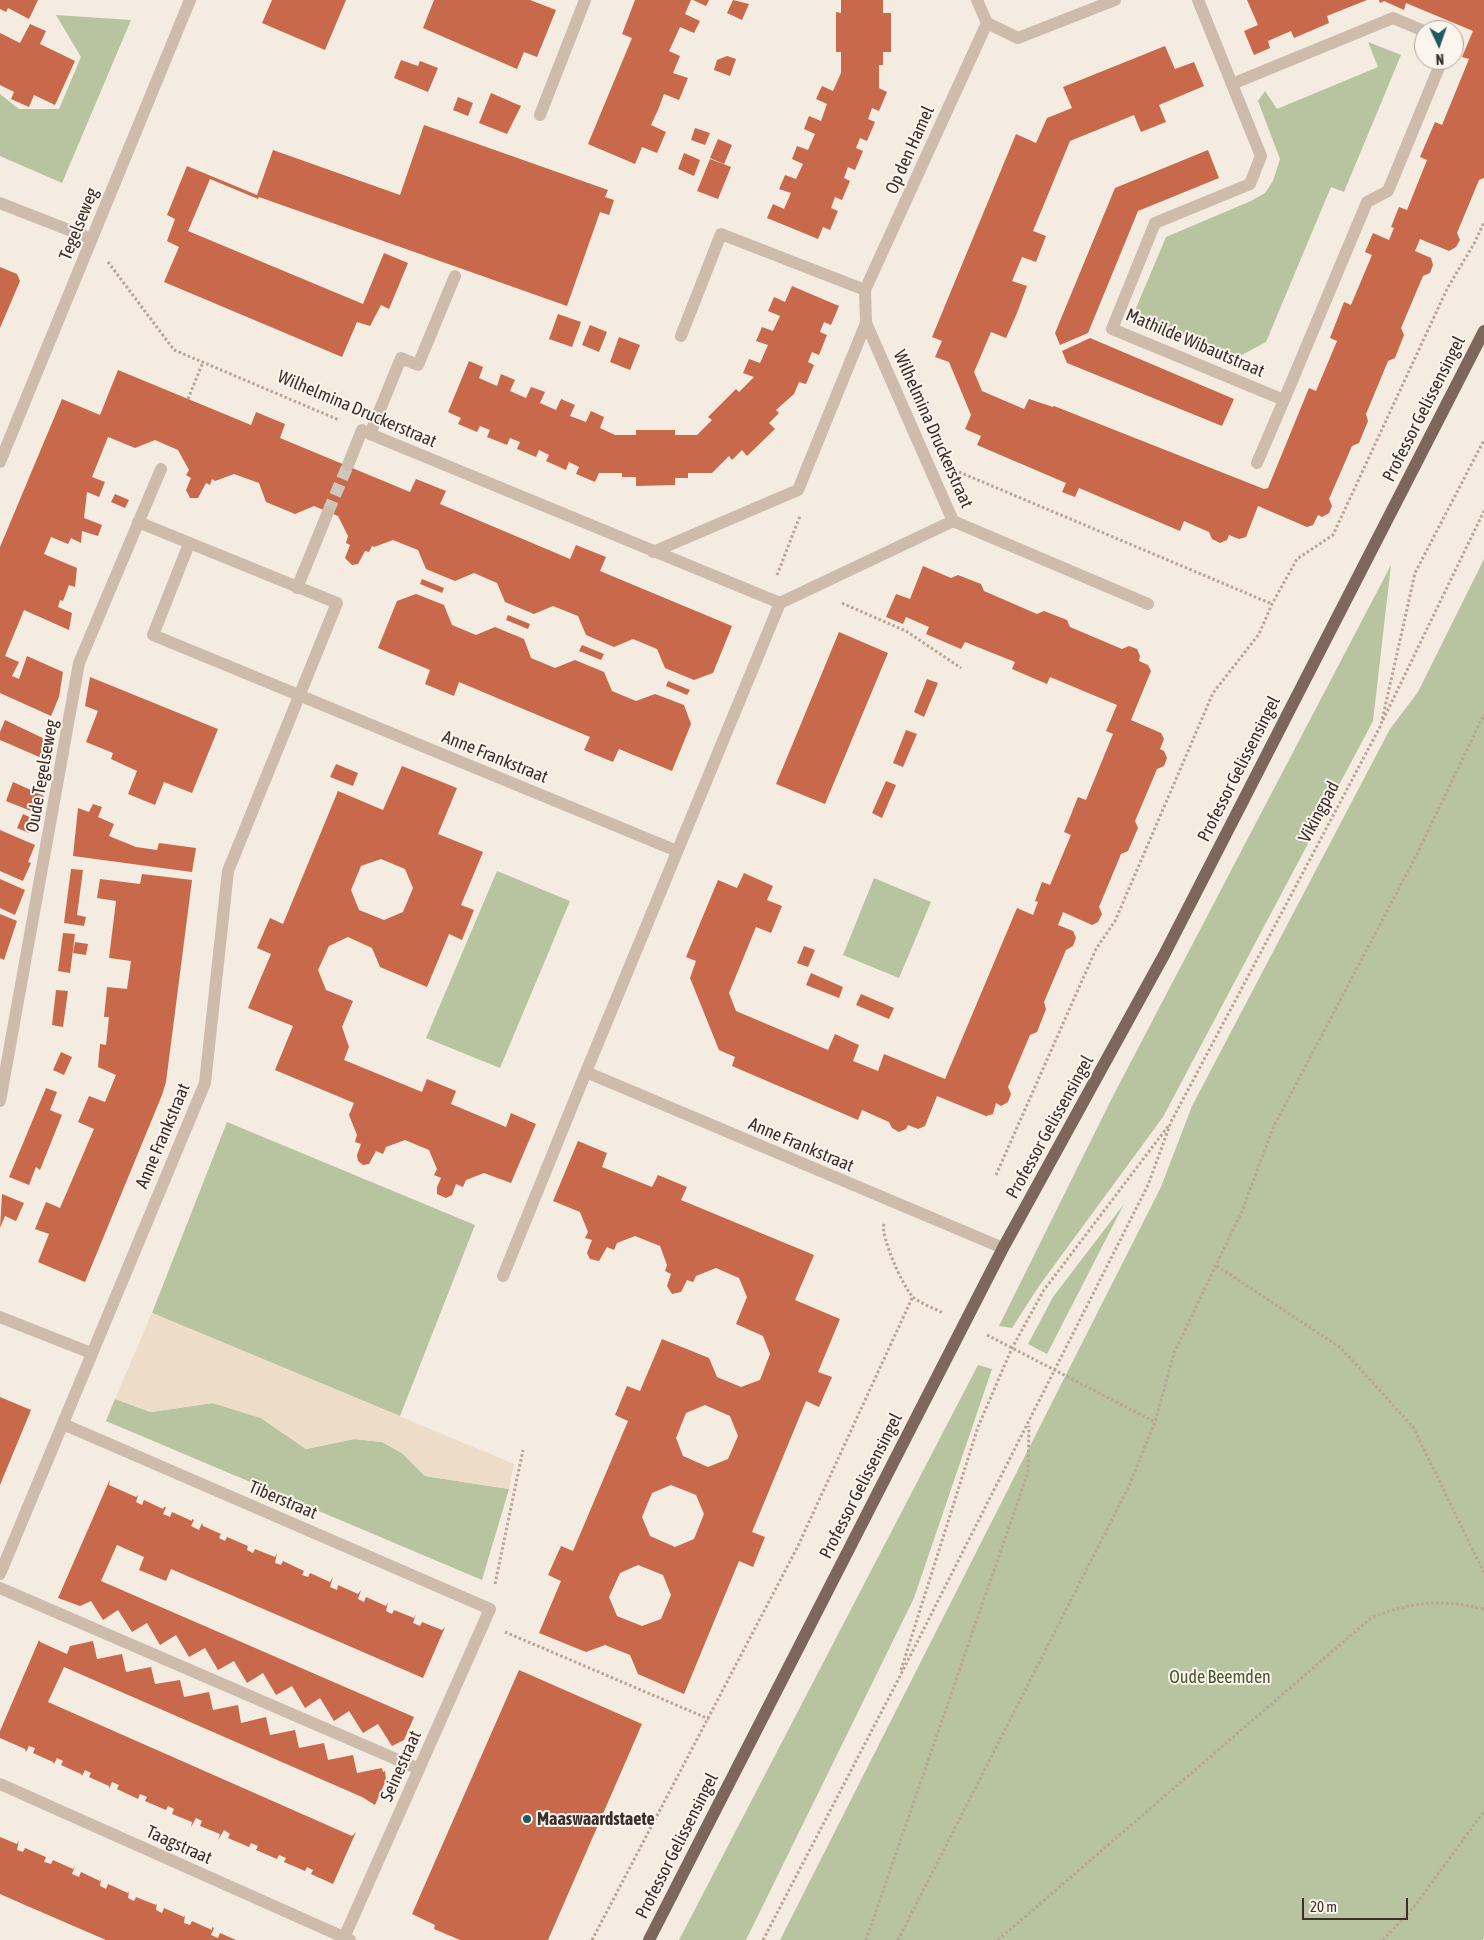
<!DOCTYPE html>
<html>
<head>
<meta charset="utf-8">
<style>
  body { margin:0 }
  #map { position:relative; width:1484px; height:1940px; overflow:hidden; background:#f4ebe1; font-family:"Asap Condensed",sans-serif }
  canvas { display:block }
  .north { position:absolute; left:1414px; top:20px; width:50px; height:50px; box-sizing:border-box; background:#fbf5ee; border:1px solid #aea6a0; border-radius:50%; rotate:177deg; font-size:14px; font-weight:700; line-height:20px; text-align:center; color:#3b302b }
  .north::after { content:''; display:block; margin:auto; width:18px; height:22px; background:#1f5a5e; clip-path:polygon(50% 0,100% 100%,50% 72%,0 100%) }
  .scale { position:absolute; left:1302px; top:1898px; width:106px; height:22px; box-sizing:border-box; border:2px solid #3b302b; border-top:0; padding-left:6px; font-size:15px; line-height:18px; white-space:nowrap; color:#3b302b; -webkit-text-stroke:4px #fbf5ee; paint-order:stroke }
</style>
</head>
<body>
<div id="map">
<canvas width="1484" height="1940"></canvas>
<div class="north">N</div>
<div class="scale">20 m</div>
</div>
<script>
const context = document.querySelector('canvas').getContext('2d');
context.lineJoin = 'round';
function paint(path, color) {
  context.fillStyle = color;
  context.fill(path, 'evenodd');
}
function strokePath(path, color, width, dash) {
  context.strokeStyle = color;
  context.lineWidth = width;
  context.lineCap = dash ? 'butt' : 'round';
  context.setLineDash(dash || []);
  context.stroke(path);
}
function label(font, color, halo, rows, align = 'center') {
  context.font = font + ' "Asap Condensed",sans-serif';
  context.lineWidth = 4;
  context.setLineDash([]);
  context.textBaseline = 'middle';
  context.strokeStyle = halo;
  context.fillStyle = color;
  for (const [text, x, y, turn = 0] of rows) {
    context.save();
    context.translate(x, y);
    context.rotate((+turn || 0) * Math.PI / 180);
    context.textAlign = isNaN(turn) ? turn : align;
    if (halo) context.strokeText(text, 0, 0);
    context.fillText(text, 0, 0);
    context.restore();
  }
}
const green = new Path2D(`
  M56,15L131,20L62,183L0,156V94L19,109H59L81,57Z
  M1368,42L1401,55L1344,192L1331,187L1266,342L1238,357L1139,317L1136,308L1166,237L1251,201L1265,193L1273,181L1280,159L1258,101L1265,91L1277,109L1378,67Z
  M1484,559V1938L1483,1940H780L1161,1187L1192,1106L1390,729L1418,692Z
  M1391,565L1373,721L1163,1117L1039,1286L1012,1328L999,1326L1113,1096Z
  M497,871L570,901L500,1068L426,1038Z
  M874,878L931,902L899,978L843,955Z
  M227,1122L475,1225L400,1416L152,1313Z
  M1124,1204L1047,1354L1028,1344L1053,1297Z
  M978,1365L992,1369L914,1598L746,1940H679Z
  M115,1399L151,1412L213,1403L261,1418L306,1449L354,1439L382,1442L402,1453L425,1476L509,1489L482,1580L106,1421Z`);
const plaza = new Path2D(`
  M152,1313L514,1464L509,1489L425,1476L402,1453L382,1442L354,1439L306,1449L261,1418L213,1403L150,1412L115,1399Z`);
const building = new Path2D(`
  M0,0H38L29,19L8,8L6,12L0,9Z
  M272,0H346L325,50L262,23Z
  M434,0H530L556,10L537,57L524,52L517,69L423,28Z
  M635,0H691L685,14L700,21L694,33L680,27L669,51L680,56L673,73L688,78L679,100L664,94L658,110L651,125L666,132L657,153L642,147L635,164L588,144L632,38L622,34Z
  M693,0H709L706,6Z
  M733,0L749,4L742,20L727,13Z
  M841,0H883V13H891V52H883V65H879V88L887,92L879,111L872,108L868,119L875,122L867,141L860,138L856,148L863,151L855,170L848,167L844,178L850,181L842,200L835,197L831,208L838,211L830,230L823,227L818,239L767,218L773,204L784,209L791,193L779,189L780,187L785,175L796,179L803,164L792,159L797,146L808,150L815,134L804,129L809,116L821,121L827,104L816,99L822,86L833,91L841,73V52H836V12L841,13Z
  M1247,0H1367L1327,16L1329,23L1294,38L1291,31L1268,41L1270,48L1254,55L1244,31L1258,25Z
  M1379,0H1484V178L1479,180L1457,233L1460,240L1456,247L1449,251L1420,239L1415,251L1431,258L1433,265L1430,273L1423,276L1401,328L1404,335L1395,358L1388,361L1366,414L1368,421L1359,443L1352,446L1329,499L1332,506L1329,513L1322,517L1318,515L1313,525L1307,527L1258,506L1246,537L1239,539L1229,535L1227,540L1220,543L1212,539L1209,532L1184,521L1180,531L1079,488L1075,497L1062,492L1066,483L977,445L981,436L965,429L971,415L949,362L935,357L942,341L932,337L1016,134L1036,143L1047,118L1072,108L1063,87L1165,46L1175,69L1194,62L1204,86L1159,105L1166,122L1141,132L1134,115L1070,141L1033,231L1046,236L1036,262L1022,257L1012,281L1027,286L1017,313L1006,338L991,332L974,372L982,391L1024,409L1029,399L1053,407L1054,406L1264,489L1268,488L1309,388L1316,391L1337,341L1330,338L1344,302L1351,305L1372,255L1365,252L1373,233L1389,240L1394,228L1391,227L1399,207L1407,210L1427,160L1420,157L1435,122L1442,125L1469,59L1462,57L1473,31L1406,3L1404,10L1384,1L1380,3Z
  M30,24L46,31L40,44L75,61L55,105L34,95L29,107L11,99L14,92L0,85V33L20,43Z
  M727,56L736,59L730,76L714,70L717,60Z
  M401,60L418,66L420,61L438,68L428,92L394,78Z
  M491,93L521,106L507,134L479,123Z
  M458,97L473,103L468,116L453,110Z
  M424,125L608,190L605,197L614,200L609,215L600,212L567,306L259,197L258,199L210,179L188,231L363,304L384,253L408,263L389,309L381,305L370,326L357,322L342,357L164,282L179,247L167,241L175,219L167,215L187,166L257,195L273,150L400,195Z
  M695,128L710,133L705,145L691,140Z
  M718,139L732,145L724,164L710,158Z
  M1208,150L1219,178L1138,211L1088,333L1060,345L1055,333L1115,188Z
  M684,153L700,160L694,176L678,169Z
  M710,159L731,167L718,199L697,191Z
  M0,267L17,274L20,281L0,328Z
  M792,286L839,306L831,325L824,322L820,332L827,335L819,355L812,352L808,362L814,365L806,384L799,382L794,394L776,410L779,413L769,423L775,429L747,456L742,450L732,460L729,456L712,473H688V478H675V485L636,486V477H622V473H599L595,482L576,474L579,467L569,462L566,470L546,461L549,455L539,450L536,457L517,449L520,442L510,438L507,445L487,437L490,430L480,426L477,432L458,424L461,418L448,412L469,361L483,367L479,378L497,386L501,374L515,380L510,391L526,398L531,387L545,392L540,403L556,410L561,399L575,405L570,416L586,422L591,411L604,417L600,428L615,435H636V430H675V435H697L712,420L708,417L736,389L739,392L754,377L743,373L749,359L760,363L768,345L756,341L762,327L773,331L780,316L768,311L774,297L785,302Z
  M558,314L581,322L572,347L549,339Z
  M590,325L607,332L599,352L582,345Z
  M619,337L640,345L630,370L610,362Z
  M1090,338L1234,399L1222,426L1067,363L1062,351Z
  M118,370L251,425L256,412L285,424L280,438L410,492L416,479L446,491L440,504L570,559L576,545L606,557L600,571L732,626L713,673L694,680L665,668L657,649L633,639L614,647L586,635L578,616L553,606L534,614L505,602L497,583L474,573L455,581L426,569L418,550L393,540L374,547L372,546L369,552L365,551L358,564L352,565L345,558L350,545L346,543L348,536L338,516L314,506L295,514L266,502L259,483L234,474L215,481L212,479L210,485L206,483L198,498H190L186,490L191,478L186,475L189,470L178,450L155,440L135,448L108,437L92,477L105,482L99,497L87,492L84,518L102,525L98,536L82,531L81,543L71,538L68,544L51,537L44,554L77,568L75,587L69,585L63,601L60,600L58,607L72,613L69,630L24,610L5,656L19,662L12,676L19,679L27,656L63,672L59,697L51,716L0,693V547L62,399L100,415Z
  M115,494L129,500L125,508L111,502Z
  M923,566L951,578L958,575L981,584L984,591L1037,614L1044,611L1067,620L1070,627L1122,649L1129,646L1137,649L1140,656L1139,661L1148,665L1151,671L1131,720L1161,733L1164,739L1160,749L1164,751L1167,758L1164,766L1157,769L1135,821L1138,828L1128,851L1121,854L1099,907L1102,914L1098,922L1092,925L1063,912L1058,925L1073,931L1076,938L1073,946L1066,950L1044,1002L1046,1009L1037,1032L1030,1035L1008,1087L1011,1094L1008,1102L1001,1106L996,1103L993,1114L986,1116L937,1096L925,1126L918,1129L908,1125L906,1129L899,1132L892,1128L889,1122L862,1110L858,1120L732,1066L735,1057L719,1050L690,978L696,961L686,957L718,880L737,888L744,873L773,886L767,900L782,906L771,933L756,927L729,993L736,1011L828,1050L835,1034L859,1045L853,1061L878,1071L884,1054L945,1079L1017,908L1033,915L1038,902L1035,901L1042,882L1050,885L1071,835L1064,832L1078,797L1086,800L1113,734L1106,731L1117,705L1050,677L1047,684L1012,669L1015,662L965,642L961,649L926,634L929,627L906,617L903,624L886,617L896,594L910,599Z
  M422,579L444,588L442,593L420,584Z
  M416,594L444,605L452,625L476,635L495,627L524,639L531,658L555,668L575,660L604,672L612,691L636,701L655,694L684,705L691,724L672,771L619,749L613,762L584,750L590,737L459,682L454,696L425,684L430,670L378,648L397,601Z
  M508,615L530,624L528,629L506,620Z
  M839,632L888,653L825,804L776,784Z
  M582,645L604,654L601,660L579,651Z
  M90,677L218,729L192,793L164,782L155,805L128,794L137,771L111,759L113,753L86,742L98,711L85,706Z
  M927,679L938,683L924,717L914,712Z
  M668,681L690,690L687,695L666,686Z
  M5,720L51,742L44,759L0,740V732Z
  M906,730L917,734L903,767L893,763Z
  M336,764L358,773L353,786L330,777Z
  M402,766L457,788L438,834L483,852L461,905L474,910L462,940L449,934L427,987L380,967L372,948L348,937L329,946L318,970L326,990L353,1001L342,1027L349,1047L344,1060L422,1092L427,1079L456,1091L451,1104L506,1127L511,1113L536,1124L511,1183L484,1173L466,1180L463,1187L456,1184L452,1195L446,1198L437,1194V1187L441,1178L434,1175L437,1169L429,1150L405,1140L386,1147L383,1154L376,1151L369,1164L363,1165L358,1161L357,1155L361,1144L355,1142L357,1135L349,1115L354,1103L275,1070L293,1026L248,1008L271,954L257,948L270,918L283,924L338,791L383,810ZM381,859L405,869L413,888L403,912L384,920L359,910L351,890L361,866Z
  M886,781L896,785L882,818L872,813Z
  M13,782L44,796L36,813L6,801Z
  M93,804L102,807L98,817L114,824L109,836L136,847L157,850L159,843L196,848L192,872L73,856L78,808L89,812Z
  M23,814L34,819L29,833L17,828Z
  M0,830L35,845L28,862L31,863L23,881L0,871Z
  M71,869L83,870L77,915L86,917L84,926L64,923Z
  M142,874L192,880L166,1082L162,1095L85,1282L38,1262L49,1234L35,1229L46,1202L60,1208L94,1129L78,1122L89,1096L105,1102L116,1075L98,1067L100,1044L106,1045L109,1017H104L107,987L127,989L131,961L109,958L116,901L97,898L100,879L140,884Z
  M0,879L25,890L15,915L0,908Z
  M0,914L17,921L4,960L0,958Z
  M63,933L75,934L70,973L58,971Z
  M75,942L88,944L86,955L73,953Z
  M804,946L815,950L808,967L797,963Z
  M811,973L843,987L839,998L806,985Z
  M56,990L68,991L63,1027L52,1025Z
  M861,994L894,1008L889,1019L856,1005Z
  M61,1052L72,1057L64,1075L53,1070Z
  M46,1088L57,1092L50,1110L62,1115L40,1170L36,1167L29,1185L9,1177Z
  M578,1141L607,1153L602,1167L652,1187L658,1175L687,1187L681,1200L814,1255L795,1300L840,1319L818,1372L832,1377L819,1407L806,1401L752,1532L765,1537L753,1567L739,1561L684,1694L638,1674L630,1655L605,1645L586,1652L539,1633L561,1581L548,1575L561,1546L573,1551L628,1421L615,1415L627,1386L640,1391L662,1339L709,1358L717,1377L741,1387L760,1380L770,1354L763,1336L736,1324L747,1297L739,1278L716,1268L696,1276L693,1282L687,1280L681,1292L672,1294L667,1286L671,1274L665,1271L667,1265L660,1246L635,1236L617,1243L614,1250L607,1247L599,1261L590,1259L587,1253L592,1240L585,1238L588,1232L580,1212L553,1201ZM705,1405L730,1416L738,1436L728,1459L708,1467L683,1456L676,1438L686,1413ZM671,1485L696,1495L704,1514L694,1539L675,1547L650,1536L642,1517L652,1493ZM638,1565L663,1575L671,1595L661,1619L642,1626L617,1616L609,1597L620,1573Z
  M2,1194L24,1203L16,1221L5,1216L0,1228Z
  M0,1397L31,1410L0,1485Z
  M110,1479L109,1485L136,1497L138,1495L136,1502L142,1505L144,1500L163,1509L164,1507H166L163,1514L170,1517L172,1512L192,1521V1519L194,1520L191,1526L199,1530L202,1523L203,1526L221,1534L219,1538L225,1541L227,1537L248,1546L247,1550L253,1553L255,1549L275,1557L277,1553L275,1563L281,1565L283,1561L304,1571L302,1575L308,1577L310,1573L330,1582L333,1577L330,1587L337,1590L338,1585L358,1594L361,1590L358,1599L364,1602L366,1597L386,1606L388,1602L386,1611L392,1614L394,1610L414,1618L416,1614L413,1623L420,1626L422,1622L442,1630L445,1627L423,1678L171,1569L166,1581L139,1570L144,1557L117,1545L101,1581L414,1717L404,1740L392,1746L378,1724L363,1733L349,1711L334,1721L320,1698L305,1708L292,1686L276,1695L263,1673L247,1683L234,1661L218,1670L205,1648L189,1657L176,1635L160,1645L147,1623L132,1632L118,1610L103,1620L91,1601L80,1606L58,1598Z
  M39,1640L40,1642L67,1654L70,1646L93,1641L97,1659L122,1654L126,1672L151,1667L155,1684L180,1680L184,1697L209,1692L213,1710L238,1705L241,1723L266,1717L270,1735L295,1730L299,1748L324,1743L328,1760L353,1755L357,1773L382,1768L383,1772L385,1771L386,1780L375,1805L362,1797L64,1667L48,1702L352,1836L356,1832L333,1884L311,1874L313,1870L307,1867L305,1871L284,1862L286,1858L279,1855L277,1859L256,1850L258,1846L251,1843L249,1847L228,1838L230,1834L224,1830L218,1840L220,1834L200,1826L202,1821L196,1818L191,1827L192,1822L172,1814L174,1809L168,1806L166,1810L145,1801L147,1797L140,1794L138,1799L117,1789L119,1785L112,1782L109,1789V1786L89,1777L91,1773L85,1770L82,1776L81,1774L61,1765L63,1761L57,1758L54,1764L53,1762L33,1753L35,1748L29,1746L26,1752L25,1749L0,1738V1731Z
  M519,1670L642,1724L548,1940H460L434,1929L435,1925L412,1914Z
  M0,1837L17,1844L19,1840L17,1850L23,1852L25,1848L46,1857L44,1862L51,1864L53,1860L73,1869L75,1865L72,1874L79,1877L81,1872L100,1881L101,1878L100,1886L106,1889L108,1884L128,1893L129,1891L128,1898L134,1901L136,1897L156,1905L157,1903L156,1910L162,1913L164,1908L184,1917L185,1915L184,1923L190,1925L192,1921L212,1930V1927L214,1928L211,1935L218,1938L220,1933L236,1940H106L25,1905L0,1894Z`);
const minorTunnel = new Path2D(`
  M328,512L348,465`);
const path = new Path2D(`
  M108,262L174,350L339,420
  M188,399L203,362
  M959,472L1272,604
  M777,575L800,516
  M842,603L906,631L961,668
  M1383,720L1484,511
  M996,1175L1096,949L1115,921L1213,693L1259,634L1272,604L1297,559L1333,535L1447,289L1475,242L1484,222
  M884,1224C880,1236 903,1286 912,1296C919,1303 934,1308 943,1313
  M1217,1266L1341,1348L1413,1427L1484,1573
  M987,1335L1155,1422
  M495,1584L523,1450
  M505,1632L709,1719
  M901,1670L978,1427L1012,1348L1044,1290L1169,1125
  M592,1940L797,1548L913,1296
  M763,1940L898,1680L1148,1185L1171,1122L1381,725L1415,573L1484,440
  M866,1940L1028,1472L1029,1426
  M898,1940L1129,1486L1155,1422L1174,1353L1242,1211L1273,1128L1417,854L1484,714
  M998,1940L1371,1618C1412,1601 1441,1599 1484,1609
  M1383,1940L1414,1907L1484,1811`);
const minor = new Path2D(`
  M977,0L987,23L1018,38L1115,0
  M1198,0L1261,156L1250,184L1155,223L1112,329L1284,400L1367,202L1388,191L1442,60
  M987,23L865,290L866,323L953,521L1148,604
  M1232,84L1393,18L1424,31
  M540,115L585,0
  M0,203L92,239
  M455,276L418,365L401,358L370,434L780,603
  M681,336L721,234L865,290
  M0,462L190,0
  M1257,463L1284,400
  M348,465L362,430
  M189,544L153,635L677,851
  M653,552L798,490L866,323
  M297,588L328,512
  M780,603L586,1072L1003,1248
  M780,603L953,521
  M0,1101L79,663L161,469
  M503,1276L586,1072
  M0,1317L91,1353
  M63,1424L490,1609L343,1940
  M0,1574L205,1083L228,871L337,603L138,522
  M0,1588L419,1769
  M0,1784L350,1940`);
const major = new Path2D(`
  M649,1940L1003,1248L1164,955L1484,331`);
const markers = [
  [527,1819,5,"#1f5a5e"]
];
const streetNames = [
  ["Op den Hamel",910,150,-66],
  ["Tegelseweg",79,224,-68],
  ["Mathilde Wibautstraat",1195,343,23],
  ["Wilhelmina Druckerstraat",357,409,23],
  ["Professor Gelissensingel",1424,409,-63],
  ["Wilhelmina Druckerstraat",933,429,66],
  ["Anne Frankstraat",495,757,22],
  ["Professor Gelissensingel",1239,769,-63],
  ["Oude Tegelseweg",42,776,-80],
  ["Vikingpad",1319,812,-62],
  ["Professor Gelissensingel",1050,1127,-61],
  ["Anne Frankstraat",163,1136,-67],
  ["Anne Frankstraat",801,1145,23],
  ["Professor Gelissensingel",861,1486,-63],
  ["Tiberstraat",283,1500,23],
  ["Seinestraat",401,1766,-66],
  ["Taagstraat",179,1845,24],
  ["Professor Gelissensingel",677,1846,-63]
];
const parkNames = [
  ["Oude Beemden",1220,1677]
];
const poiNames = [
  ["Maaswaardstaete",537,1819]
];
paint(green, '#b8c4a0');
paint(plaza, '#ecdcc8');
paint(building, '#c8694b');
strokePath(minorTunnel, '#cfc6bd', 12, [12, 6]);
strokePath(path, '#b9a596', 3, [2.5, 2.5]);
strokePath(minor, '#cdbbac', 12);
strokePath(major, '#7d675c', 12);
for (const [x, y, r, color] of markers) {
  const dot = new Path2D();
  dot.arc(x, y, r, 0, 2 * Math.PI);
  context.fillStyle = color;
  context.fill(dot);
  strokePath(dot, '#fbf5ee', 2);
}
label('18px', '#3b302b', '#fbf5ee', streetNames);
label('18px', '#4a5a2e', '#fbf5ee', parkNames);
label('bold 18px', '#3b302b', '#fbf5ee', poiNames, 'left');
</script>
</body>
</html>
